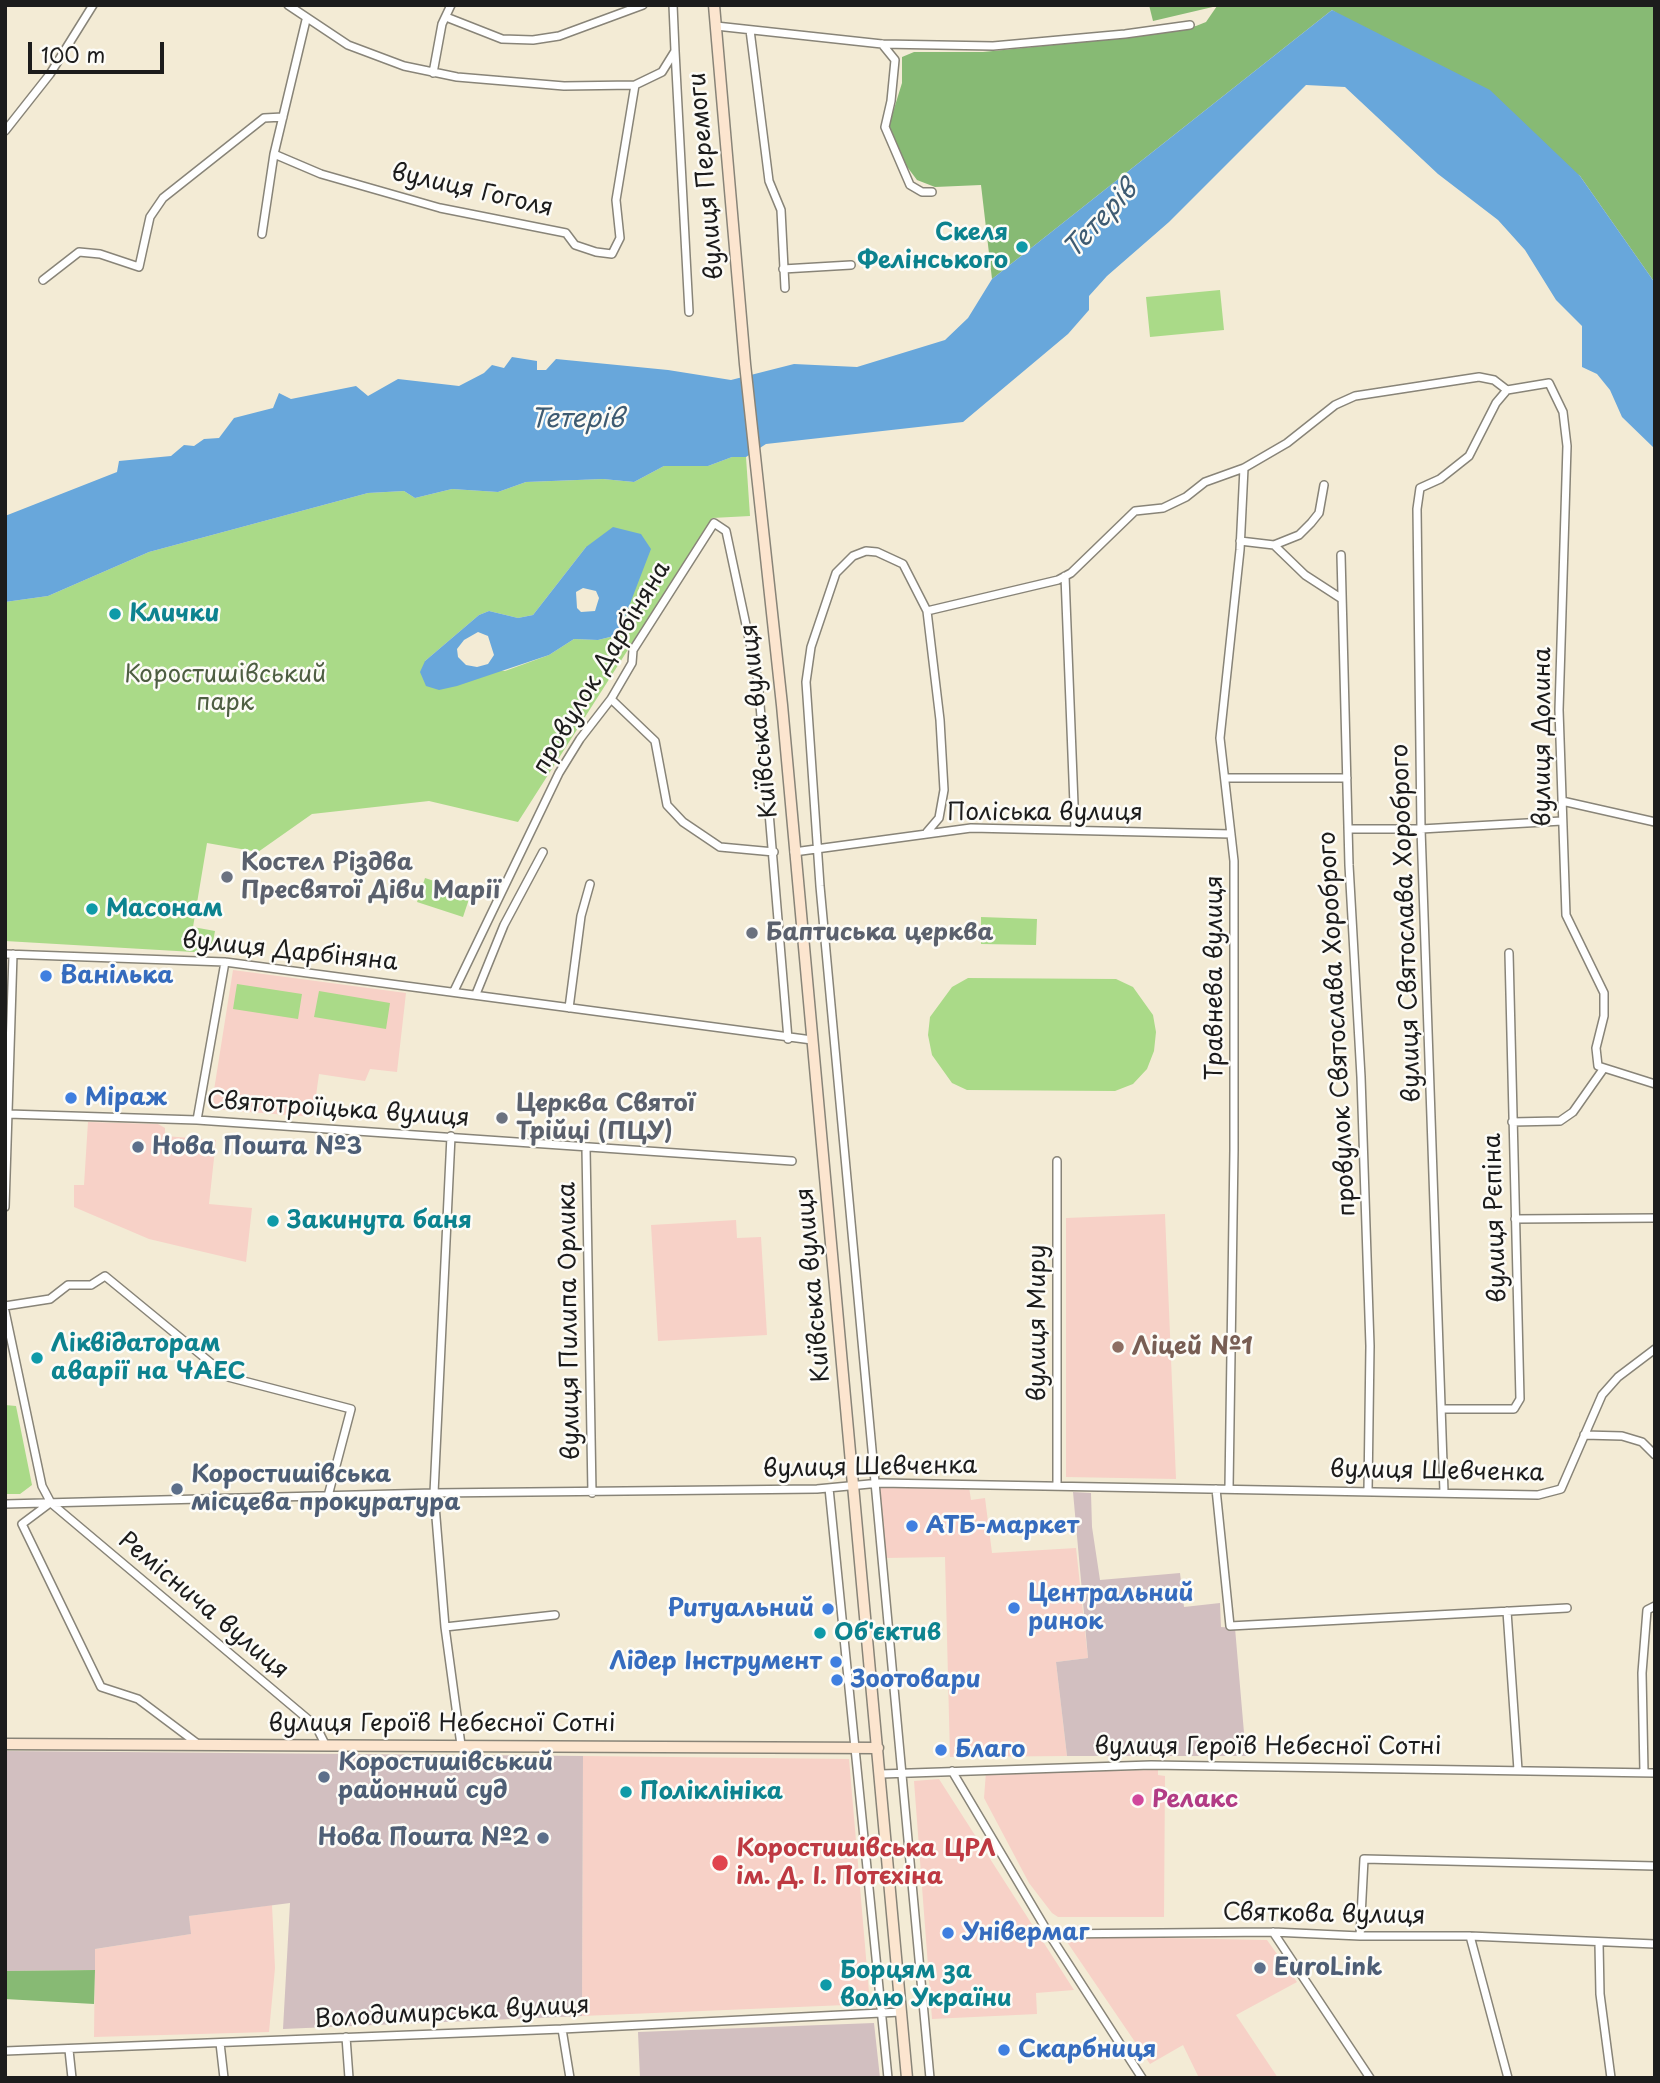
<!DOCTYPE html>
<meta charset="utf-8">
<style>
body{margin:0}
#map{position:relative;width:1660px;height:2083px;overflow:hidden;background:#f3ebd5;font-family:"Playpen Sans",sans-serif}
canvas{display:block}
.frame{position:absolute;inset:0;border:7px solid #1c1c1c;pointer-events:none}
.scale{position:absolute;left:28px;top:42px;width:136px;height:32px;box-sizing:border-box;border:4px solid #1c1c1c;border-top:0;padding-left:9px;font-size:21px;line-height:24px;white-space:nowrap;color:#1c1c1c;-webkit-text-stroke:5px #fdfcf7;paint-order:stroke}
</style>
<div id="map">
<canvas width="1660" height="2083"></canvas>
<div class="frame"></div>
<div class="scale">100 m</div>
</div>
<script>
const g = document.querySelector('canvas').getContext('2d');
g.lineJoin = 'round';
function paint(path, color) { g.fillStyle = color; g.fill(path, 'evenodd'); }
const poly = rows => new Path2D(rows.map(r => 'M' + r).join(''));
function strokePath(path, color, width, dash) { g.strokeStyle = color; g.lineWidth = width; g.lineCap = dash ? 'butt' : 'round'; g.setLineDash(dash || []); g.stroke(path); }
function drawText(font, color, halo, rows, align = 'center') {
  g.font = font + ' "Playpen Sans",sans-serif'; g.lineWidth = 5; g.setLineDash([]); g.textBaseline = 'middle'; g.strokeStyle = halo; g.fillStyle = color; for (const [text, x, y, turn = 0] of rows) {
    g.save(); g.translate(x, y); g.rotate((+turn || 0) * Math.PI / 180); g.textAlign = isNaN(turn) ? turn : align; if (halo) g.strokeText(text, 0, 0); g.fillText(text, 0, 0); g.restore();
  }
}
paint(poly([
 [233,970,406,993,397,1072,370,1069,365,1081,319,1074,313,1117,211,1109],
 [88,1122,158,1124,165,1128,165,1136,216,1140,209,1204,252,1208,246,1262,149,1239,74,1207,74,1185,84,1185],
 [1165,1214,1176,1479,1066,1477,1066,1218],
 [736,1220,737,1238,761,1237,767,1335,658,1341,651,1225],
 [884,1485,969,1487,971,1500,985,1498,992,1553,1076,1548,1088,1658,1056,1662,1067,1756,950,1757,945,1557,885,1558,879,1490],
 [583,1756,849,1759,870,2004,582,2016],
 [1158,1770,1158,1775,1165,1776,1164,1917,1058,1917,1052,1913,1029,1883,984,1798,986,1772],
 [939,1779,1074,1990,1036,1993,1037,2014,932,2019,914,1781],
 [272,1905,275,1968,269,2032,94,2037,95,1949,190,1934,189,1916],
 [1063,1936,1267,1940,1297,1982,1236,2015,1278,2078,1199,2078,1183,2045,1150,2064]
]), '#f7d1c7');
paint(poly([
 [1073,1492,1091,1493,1092,1527,1100,1580,1180,1573,1184,1607,1220,1603,1221,1627,1235,1628,1246,1756,1067,1756,1056,1662,1088,1658],
 [5,1751,583,1756,582,2016,283,2029,290,1903,189,1916,191,1934,95,1949,95,1970,5,1971],
 [874,2023,880,2078,640,2078,638,2032]
]), '#d2bfc0');
paint(poly([
 [1220,290,1224,330,1150,337,1146,297],
 [732,457,746,457,750,516,712,518,518,822,429,801,312,814,258,852,207,843,193,927,215,931,211,953,5,941,5,602,48,596,149,552,368,493,404,491,415,498,452,489,498,492,526,482,603,479,634,482,664,466,708,466],
 [586,547,631,599,618,635,598,640,574,639,549,655,505,671,425,661,479,615,489,611,518,618,533,615],
 [425,878,471,893,463,917,417,902],
 [981,917,1037,919,1036,945,981,944],
 [968,978,1116,979,1133,987,1153,1015,1156,1032,1154,1051,1147,1069,1133,1084,1115,1091,967,1090,952,1083,932,1055,928,1035,930,1017,952,987],
 [237,984,302,994,298,1019,233,1009],
 [319,991,390,1003,386,1029,314,1017],
 [5,1405,16,1406,32,1485,20,1494,5,1494]
]), '#aada88');
paint(poly([
 [1149,5,1655,5,1655,283,1580,176,1332,10,992,279,981,185,935,187,917,180,905,164,889,125,902,83,902,57,914,52,983,52,1123,38,1196,26,1206,22,1217,6,1153,21],
 [95,1970,94,2004,5,1999,5,1971]
]), '#87ba74');
paint(poly([
 [1332,10,1490,90,1580,176,1655,283,1655,449,1622,417,1610,390,1597,374,1582,367,1582,326,1556,300,1525,250,1498,220,1438,174,1345,87,1306,85,1169,222,1107,276,1089,296,1089,310,1068,334,963,422,766,444,746,457,732,457,708,466,664,466,634,482,603,479,526,482,498,492,452,489,415,498,404,491,368,493,149,552,48,596,5,602,5,516,117,472,119,461,171,456,184,445,194,446,204,439,219,438,234,418,273,408,279,393,291,399,356,386,368,396,398,379,459,386,484,373,492,365,504,368,512,357,537,361,537,370,546,370,556,359,668,370,731,380,794,364,857,367,945,340,968,318,992,279],
 [613,527,641,534,651,549,618,635,598,640,574,639,549,655,457,686,439,690,426,686,420,672,425,661,479,615,489,611,518,618,533,615,586,547],
 [583,588,596,591,599,598,595,611,581,612,577,608,576,592],
 [478,632,488,636,494,655,488,664,477,667,466,665,458,657,457,649,464,640]
]), '#68a7db');
const street = poly([
 [288,5,348,45,404,66,457,77,564,86,635,85,662,72,675,51,673,5],
 [446,17,502,39,533,40,559,36,643,5],
 [306,20,274,154,321,174,440,208,566,233,575,245,596,252,612,254,620,238,616,200,635,85],
 [716,26,882,44,993,46,1125,34,1190,25],
 [750,30,769,181,781,210,785,288],
 [882,44,895,60,891,101,885,127,910,185,922,192,932,192],
 [675,51,689,312],
 [433,73,442,24,451,5],
 [5,131,50,74,93,5],
 [262,234,274,154],
 [783,269,851,265],
 [43,280,79,252,100,254,139,267,150,217,163,198,264,118,283,117],
 [1507,390,1549,383,1563,412,1567,446,1559,710,1566,915,1604,993,1604,1016,1596,1048,1598,1066,1655,1084],
 [1324,485,1319,513,1311,523,1299,535,1274,545,1305,575,1342,599],
 [1240,541,1274,545],
 [1341,555,1349,865,1361,1077,1370,1346,1368,1491],
 [1065,576,1075,830],
 [927,611,1058,580,1071,573,1135,511,1163,508,1186,497,1205,482,1244,468,1287,443,1335,405,1355,396,1479,377,1494,380,1507,390],
 [611,699,655,741,667,805,683,822,720,847,774,852],
 [1225,778,1347,778],
 [1562,801,1655,822],
 [1348,829,1421,829,1562,821],
 [927,832,939,818,944,790,940,720,927,611,903,564,877,552,866,551,853,556,836,573,811,647,806,682,820,886,930,2078],
 [794,852,971,828,1231,834],
 [5,954,225,962,812,1040],
 [454,991,559,773,580,739,611,699,632,663,633,650,714,523,726,531,758,681,788,1039],
 [476,994,504,925,543,852],
 [569,1008,581,916,590,884],
 [8,1114,197,1120,792,1161],
 [197,1120,225,962],
 [1512,1122,1560,1121,1573,1112,1604,1068],
 [451,1136,434,1493,445,1627,461,1745],
 [586,1148,592,1493],
 [5,1207,13,954],
 [1515,1219,1655,1218],
 [5,1306,50,1299,68,1285,91,1285,105,1276,228,1377,351,1409,328,1496],
 [5,1311,42,1486,51,1503,316,1726,325,1744],
 [1443,1409,1514,1409,1520,1399,1509,953],
 [1584,1435,1622,1436,1642,1442,1655,1455],
 [1057,1485,1057,1161],
 [829,1488,888,2078],
 [1229,1488,1234,1150,1234,861,1220,738,1240,550,1244,468],
 [1216,1489,1230,1626,1567,1608],
 [1444,1492,1421,829,1417,509,1420,488,1440,479,1469,456,1496,403,1507,390],
 [50,1503,22,1524,101,1687,138,1699,198,1744],
 [5,1504,434,1493,817,1489,880,1483,1538,1495,1561,1489,1602,1395,1618,1377,1655,1349],
 [1507,1611,1518,1770],
 [445,1627,555,1615],
 [952,1771,1049,1934,1142,2078],
 [1644,1772,1642,1673,1647,1610,1655,1606],
 [881,1774,1151,1765,1655,1773],
 [1273,1932,1370,2078],
 [1049,1934,1273,1932,1360,1936,1470,1936,1655,1944],
 [1360,1936,1364,1859,1655,1866],
 [1470,1936,1508,2078],
 [1599,1943,1600,1994,1611,2078],
 [562,2029,570,2078],
 [346,2037,349,2078],
 [220,2043,224,2078],
 [69,2050,72,2078],
 [5,2051,562,2029,901,2012]
]);
const secondary = poly([
 [714,5,745,364,782,705,907,2078],
 [5,1744,878,1748]
]);
strokePath(street, '#888478', 10);
strokePath(secondary, '#888478', 13);
strokePath(street, '#fff', 7);
strokePath(secondary, '#fce5cf', 10);
for (const [x, y, r, color] of [
 [1022,247,7,"#0f9aa8"],
 [115,614,7,"#0f9aa8"],
 [227,877,7,"#6b7280"],
 [92,909,7,"#0f9aa8"],
 [752,933,7,"#6b7280"],
 [46,976,7,"#3f7fe0"],
 [71,1098,7,"#3f7fe0"],
 [502,1118,7,"#6b7280"],
 [138,1147,7,"#5c6f8a"],
 [273,1221,7,"#0f9aa8"],
 [1118,1347,7,"#8d6e63"],
 [37,1358,7,"#0f9aa8"],
 [177,1489,7,"#5c6f8a"],
 [912,1526,7,"#3f7fe0"],
 [1014,1608,7,"#3f7fe0"],
 [828,1609,7,"#3f7fe0"],
 [820,1633,7,"#0f9aa8"],
 [836,1662,7,"#3f7fe0"],
 [837,1680,7,"#3f7fe0"],
 [941,1750,7,"#3f7fe0"],
 [324,1777,7,"#5c6f8a"],
 [626,1792,7,"#0f9aa8"],
 [1138,1800,7,"#d1479c"],
 [543,1838,7,"#5c6f8a"],
 [720,1863,9,"#e0444e"],
 [948,1933,7,"#3f7fe0"],
 [1260,1968,7,"#5c6f8a"],
 [826,1985,7,"#0f9aa8"],
 [1004,2050,7,"#3f7fe0"]
]) { const dot = new Path2D(); dot.arc(x, y, r, 0, 2 * Math.PI); g.fillStyle = color; g.fill(dot); strokePath(dot, '#fdfcf7', 2.5); }
drawText('24px', '#1c1c1c', '#fdfcf7', [
 ["вулиця Перемоги",707,176,-95],
 ["вулиця Гоголя",472,191,13],
 ["провулок Дарбіняна",602,668,-59],
 ["Київська вулиця",760,721,-96],
 ["вулиця Долина",1543,737,-90],
 ["Поліська вулиця",1045,813],
 ["вулиця Святослава Хороброго",1407,923,-92],
 ["вулиця Дарбіняна",290,952,6],
 ["Травнева вулиця",1215,978,-90],
 ["провулок Святослава Хороброго",1338,1024,-93],
 ["Святотроїцька вулиця",338,1110,4],
 ["вулиця Рєпіна",1496,1218,-92],
 ["Київська вулиця",814,1285,-95],
 ["вулиця Пилипа Орлика",570,1321,-91],
 ["вулиця Миру",1038,1323,-90],
 ["вулиця Шевченка",870,1468,-1],
 ["вулиця Шевченка",1437,1472,1],
 ["Реміснича вулиця",203,1606,40],
 ["вулиця Героїв Небесної Сотні",442,1724],
 ["вулиця Героїв Небесної Сотні",1268,1747],
 ["Святкова вулиця",1324,1915,1],
 ["Володимирська вулиця",452,2013,-3]
]);
drawText('bold 24px', '#0d838f', '#fdfcf7', [
 ["Скеля",1008,233,"right"],
 ["Фелінського",1008,261,"right"],
 ["Клички",129,614],
 ["Масонам",106,909],
 ["Закинута баня",287,1221],
 ["Ліквідаторам",51,1344],
 ["аварії на ЧАЕС",51,1372],
 ["Об'єктив",834,1633],
 ["Поліклініка",640,1792],
 ["Борцям за",840,1971],
 ["волю України",840,1999]
], 'left');
drawText('24px', '#4e5e42', '#fdfcf7', [
 ["Коростишівський",225,675],
 ["парк",225,703]
]);
drawText('bold 24px', '#5b616d', '#fdfcf7', [
 ["Костел Різдва",241,863],
 ["Пресвятої Діви Марії",241,891],
 ["Баптиська церква",766,933],
 ["Церква Святої",516,1104],
 ["Трійці (ПЦУ)",516,1132]
], 'left');
drawText('bold 24px', '#366cbe', '#fdfcf7', [
 ["Ванілька",60,976],
 ["Міраж",85,1098],
 ["АТБ-маркет",926,1526],
 ["Центральний",1028,1594],
 ["ринок",1028,1622],
 ["Ритуальний",814,1609,"right"],
 ["Лідер Інструмент",822,1662,"right"],
 ["Зоотовари",851,1680],
 ["Благо",955,1750],
 ["Універмаг",962,1933],
 ["Скарбниця",1018,2050]
], 'left');
drawText('bold 24px', '#4e5e75', '#fdfcf7', [
 ["Нова Пошта №3",152,1147],
 ["Коростишівська",191,1475],
 ["місцева прокуратура",191,1503],
 ["Коростишівський",338,1763],
 ["районний суд",338,1791],
 ["Нова Пошта №2",529,1838,"right"],
 ["EuroLink",1274,1968]
], 'left');
drawText('bold 24px', '#785e54', '#fdfcf7', [
 ["Ліцей №1",1132,1347]
], 'left');
drawText('bold 24px', '#b23c85', '#fdfcf7', [
 ["Релакс",1152,1800]
], 'left');
drawText('bold 24px', '#be3a42', '#fdfcf7', [
 ["Коростишівська ЦРЛ",736,1849],
 ["ім. Д. І. Потєхіна",736,1877]
], 'left');
drawText('italic 26px', '#3e5b72', '#fdfcf7', [
 ["Тетерів",1101,220,-47],
 ["Тетерів",577,420]
]);
</script>
